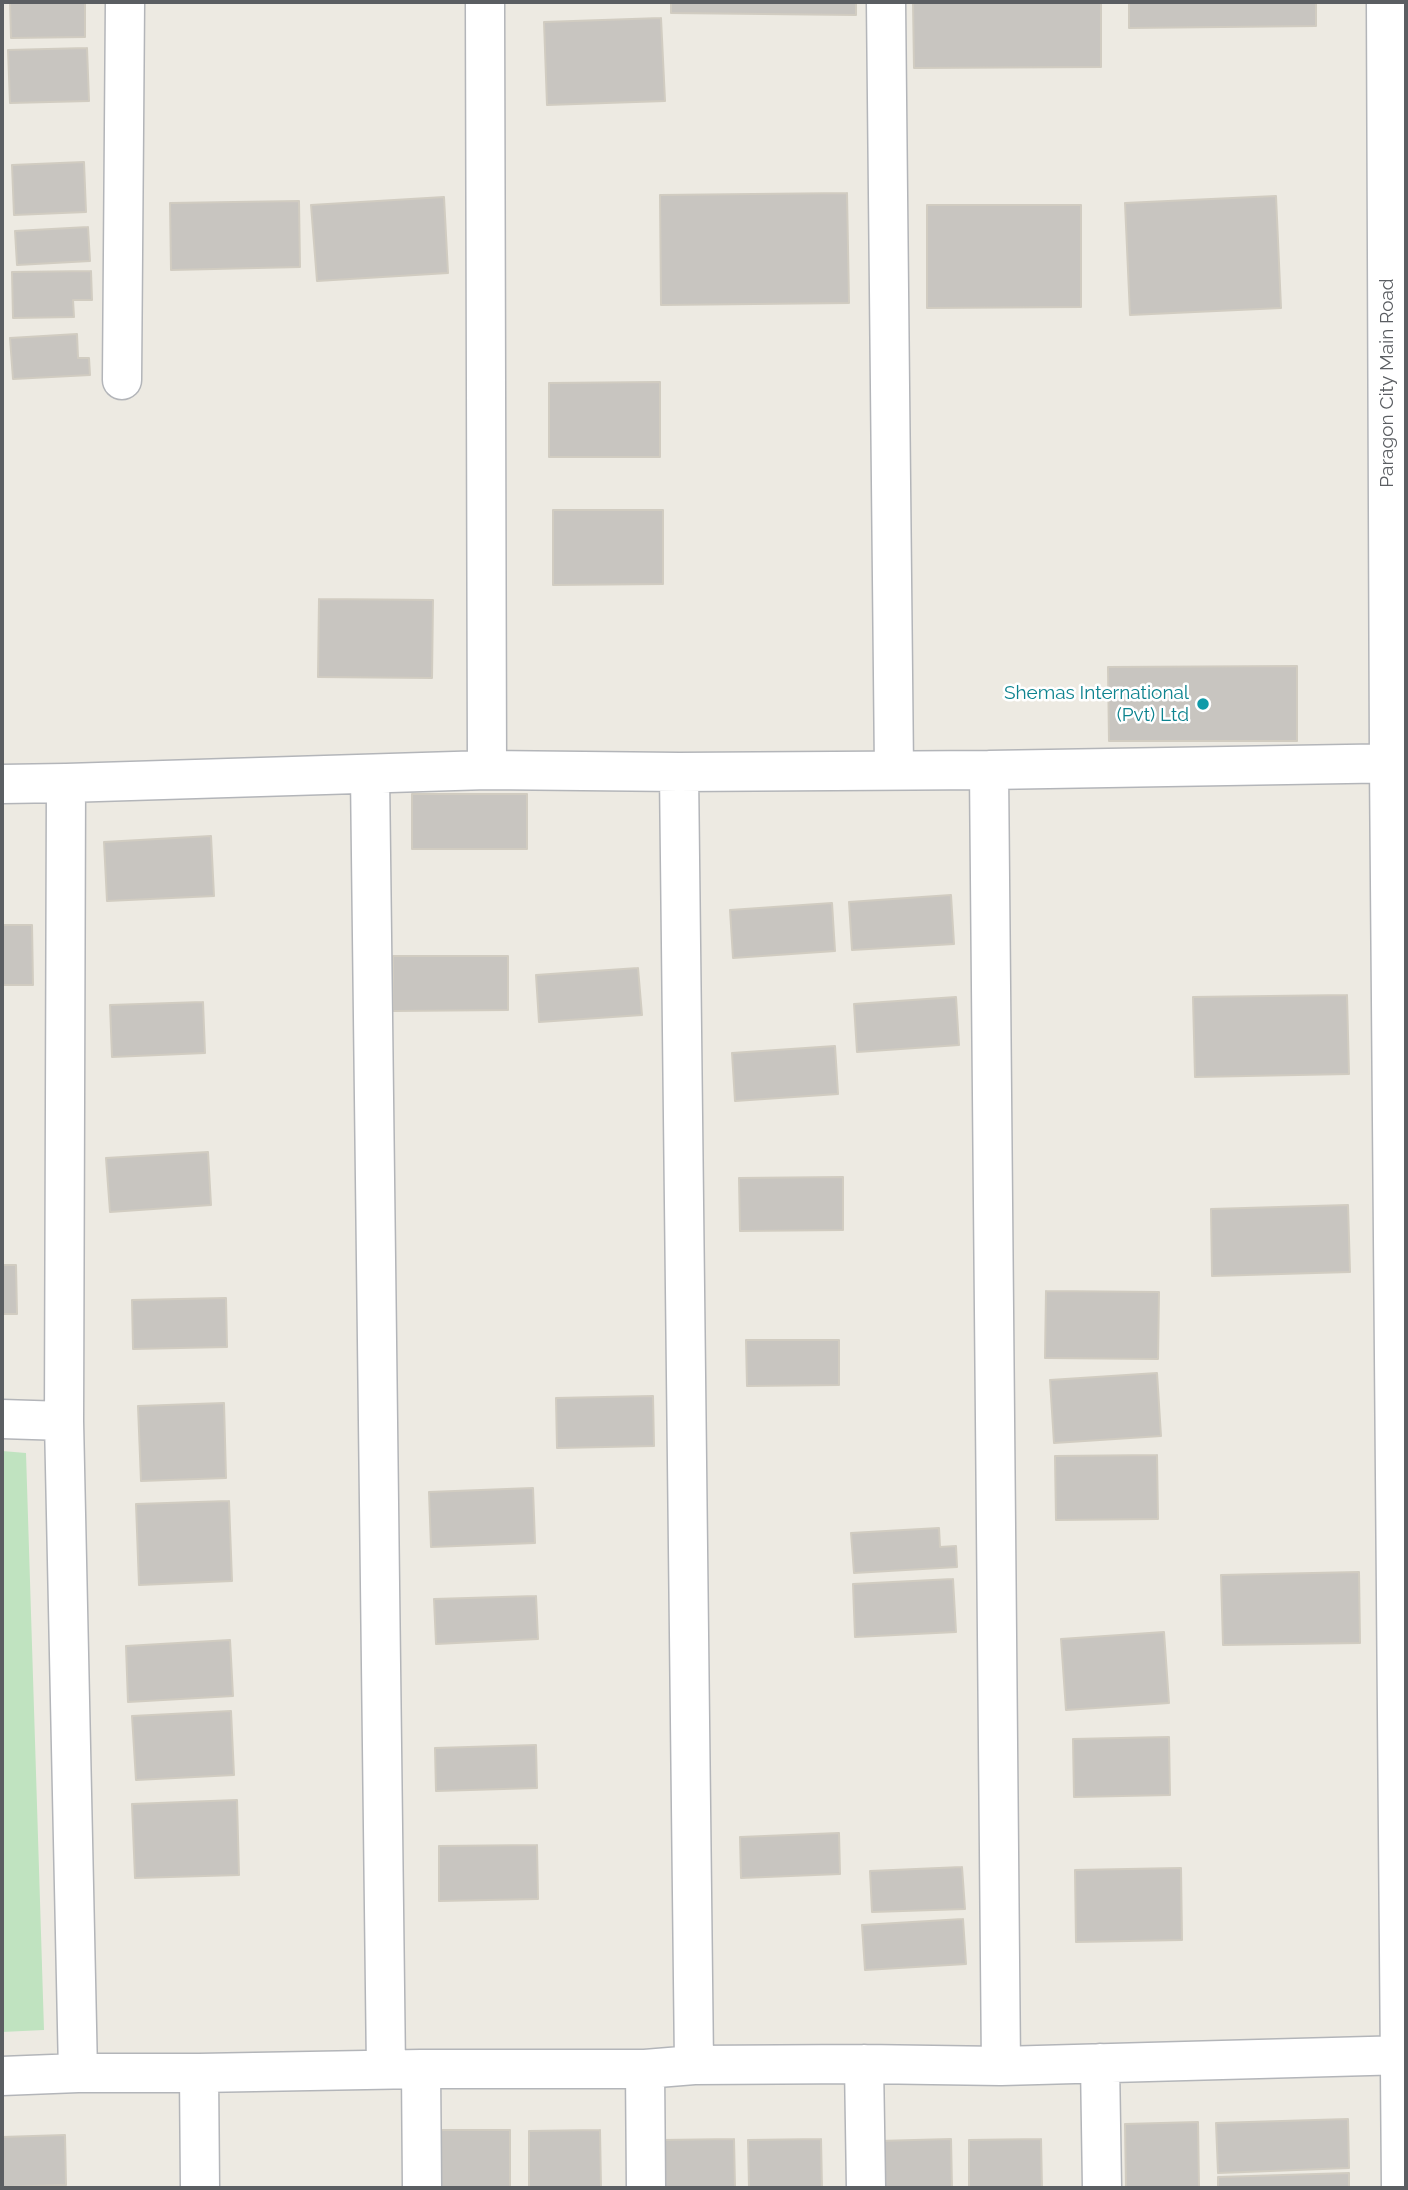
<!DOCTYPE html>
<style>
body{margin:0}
#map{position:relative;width:1408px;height:2190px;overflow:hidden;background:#edeae2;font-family:Raleway,sans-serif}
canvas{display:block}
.frame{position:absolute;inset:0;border:4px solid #5b5e62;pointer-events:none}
</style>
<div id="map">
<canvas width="1408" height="2190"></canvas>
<div class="frame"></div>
</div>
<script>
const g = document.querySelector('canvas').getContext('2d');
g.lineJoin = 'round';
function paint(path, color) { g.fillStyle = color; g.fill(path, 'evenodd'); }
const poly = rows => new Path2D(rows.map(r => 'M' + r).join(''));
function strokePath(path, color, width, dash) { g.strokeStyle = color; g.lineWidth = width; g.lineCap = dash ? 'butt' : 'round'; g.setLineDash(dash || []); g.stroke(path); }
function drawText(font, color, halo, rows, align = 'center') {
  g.font = font + ' Raleway,sans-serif'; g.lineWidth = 5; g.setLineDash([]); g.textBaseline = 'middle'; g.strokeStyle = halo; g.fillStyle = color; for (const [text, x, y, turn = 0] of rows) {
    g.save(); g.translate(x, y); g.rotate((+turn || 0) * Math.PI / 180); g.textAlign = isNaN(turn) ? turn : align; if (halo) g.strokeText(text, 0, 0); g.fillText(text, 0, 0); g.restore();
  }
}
paint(poly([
 [2,1451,26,1453,44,2030,2,2032]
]), '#c0e3c0');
const building = poly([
 [10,2,85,2,85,37,11,38,10,2],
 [671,2,856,2,856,15,671,13,671,2],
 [913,2,1101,2,1101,67,914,68,913,2],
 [1129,2,1316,2,1316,26,1129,28,1129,2],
 [661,18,665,101,547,105,544,22,661,18],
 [87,48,89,101,10,103,8,50,87,48],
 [84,162,86,212,14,215,12,165,84,162],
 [847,193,849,303,661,305,660,195,847,193],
 [1276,196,1281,308,1130,315,1125,203,1276,196],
 [444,197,448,273,317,281,311,205,444,197],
 [299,201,300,267,171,270,170,203,299,201],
 [927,205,1081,205,1081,307,927,308,927,205],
 [88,227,90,261,17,265,15,231,88,227],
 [91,271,92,300,73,300,74,317,13,318,12,272,91,271],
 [77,334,78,358,89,358,90,375,13,379,10,338,77,334],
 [660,382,660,457,549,457,549,383,660,382],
 [553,510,663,510,663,584,553,585,553,510],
 [319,599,433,600,432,678,318,677,319,599],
 [1297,666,1297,741,1109,741,1108,667,1297,666],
 [412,794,527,794,527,849,412,849,412,794],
 [211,836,214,896,107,901,104,842,211,836],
 [951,895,954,944,852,950,849,902,951,895],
 [832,903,835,951,733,958,730,910,832,903],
 [2,925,32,925,33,985,2,985,2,925],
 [393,956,508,956,508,1010,393,1011,393,956],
 [638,968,642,1015,539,1022,536,975,638,968],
 [1347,995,1349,1074,1195,1077,1193,997,1347,995],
 [956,997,959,1045,857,1052,854,1004,956,997],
 [203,1002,205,1053,112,1057,110,1005,203,1002],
 [835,1046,838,1094,735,1101,732,1053,835,1046],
 [208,1152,211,1205,110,1212,106,1158,208,1152],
 [843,1177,843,1230,740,1231,739,1178,843,1177],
 [1348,1205,1350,1272,1212,1276,1211,1209,1348,1205],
 [2,1265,16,1265,17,1314,2,1314,2,1265],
 [1046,1291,1159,1292,1158,1359,1045,1358,1046,1291],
 [226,1298,227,1347,133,1349,132,1300,226,1298],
 [746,1340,839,1340,839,1385,747,1386,746,1340],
 [1157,1373,1161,1436,1054,1443,1050,1380,1157,1373],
 [653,1396,654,1446,557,1448,556,1398,653,1396],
 [224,1403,226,1478,141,1481,138,1406,224,1403],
 [1157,1455,1158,1519,1056,1520,1055,1456,1157,1455],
 [533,1488,535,1543,431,1547,429,1492,533,1488],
 [229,1501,232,1581,139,1585,136,1504,229,1501],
 [939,1528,940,1547,956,1546,957,1567,854,1573,851,1533,939,1528],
 [1359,1572,1360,1643,1223,1645,1221,1575,1359,1572],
 [953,1579,956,1632,855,1637,853,1584,953,1579],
 [536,1596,538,1639,436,1644,434,1599,536,1596],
 [1164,1632,1169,1703,1066,1710,1061,1639,1164,1632],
 [230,1640,233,1696,128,1702,126,1646,230,1640],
 [231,1711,234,1775,136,1780,132,1716,231,1711],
 [1169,1737,1170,1795,1074,1797,1073,1739,1169,1737],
 [536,1745,537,1788,436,1791,435,1748,536,1745],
 [237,1800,239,1875,135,1878,132,1804,237,1800],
 [839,1833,840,1874,741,1878,740,1837,839,1833],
 [537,1845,538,1899,439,1901,439,1846,537,1845],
 [962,1867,965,1909,872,1912,870,1871,962,1867],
 [1181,1868,1182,1940,1076,1942,1075,1870,1181,1868],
 [963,1919,966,1964,865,1970,862,1925,963,1919],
 [1348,2119,1349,2168,1218,2173,1216,2123,1348,2119],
 [1198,2122,1199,2188,1126,2188,1125,2124,1198,2122],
 [438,2130,510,2130,510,2188,438,2188,438,2130],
 [600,2130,601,2188,529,2188,529,2131,600,2130],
 [65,2135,66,2185,2,2187,2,2137,65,2135],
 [734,2139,735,2188,663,2188,662,2140,734,2139],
 [821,2139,822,2188,749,2188,748,2140,821,2139],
 [951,2139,952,2188,880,2188,878,2141,951,2139],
 [1041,2139,1042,2188,969,2188,969,2140,1041,2139],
 [1349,2173,1349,2188,1218,2188,1218,2177,1349,2173]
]);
paint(building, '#c8c5c0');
strokePath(building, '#d1ccc1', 2);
const minor = poly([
 [485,2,487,770],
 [886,2,894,770],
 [1386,2,1389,764,1401,2188],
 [122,380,125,2],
 [989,770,1001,2066],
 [679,772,694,2065],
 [370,774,386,2069],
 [66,783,64,1421,78,2073],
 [2,784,66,783,487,770,679,772,989,770,1406,763],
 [2,1419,64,1421],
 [1100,2063,1102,2188],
 [864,2064,866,2188],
 [421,2069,422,2188],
 [645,2069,646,2188],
 [199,2073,200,2188],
 [2,2076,78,2073,199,2073,421,2069,645,2069,694,2065,864,2064,1001,2066,1406,2055]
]);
strokePath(minor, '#b3b5b9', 41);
strokePath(minor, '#fff', 38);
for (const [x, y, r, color] of [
 [1203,704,7,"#0f9aa8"]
]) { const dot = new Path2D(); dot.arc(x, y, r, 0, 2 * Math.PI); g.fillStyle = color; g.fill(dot); strokePath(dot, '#fff', 2.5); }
drawText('19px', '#5b5e62', '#fff', [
 ["Paragon City Main Road",1387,383,-90]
]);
drawText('19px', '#0d838f', '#fff', [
 ["Shemas International",1189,693],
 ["(Pvt) Ltd",1189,715]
], 'right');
</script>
